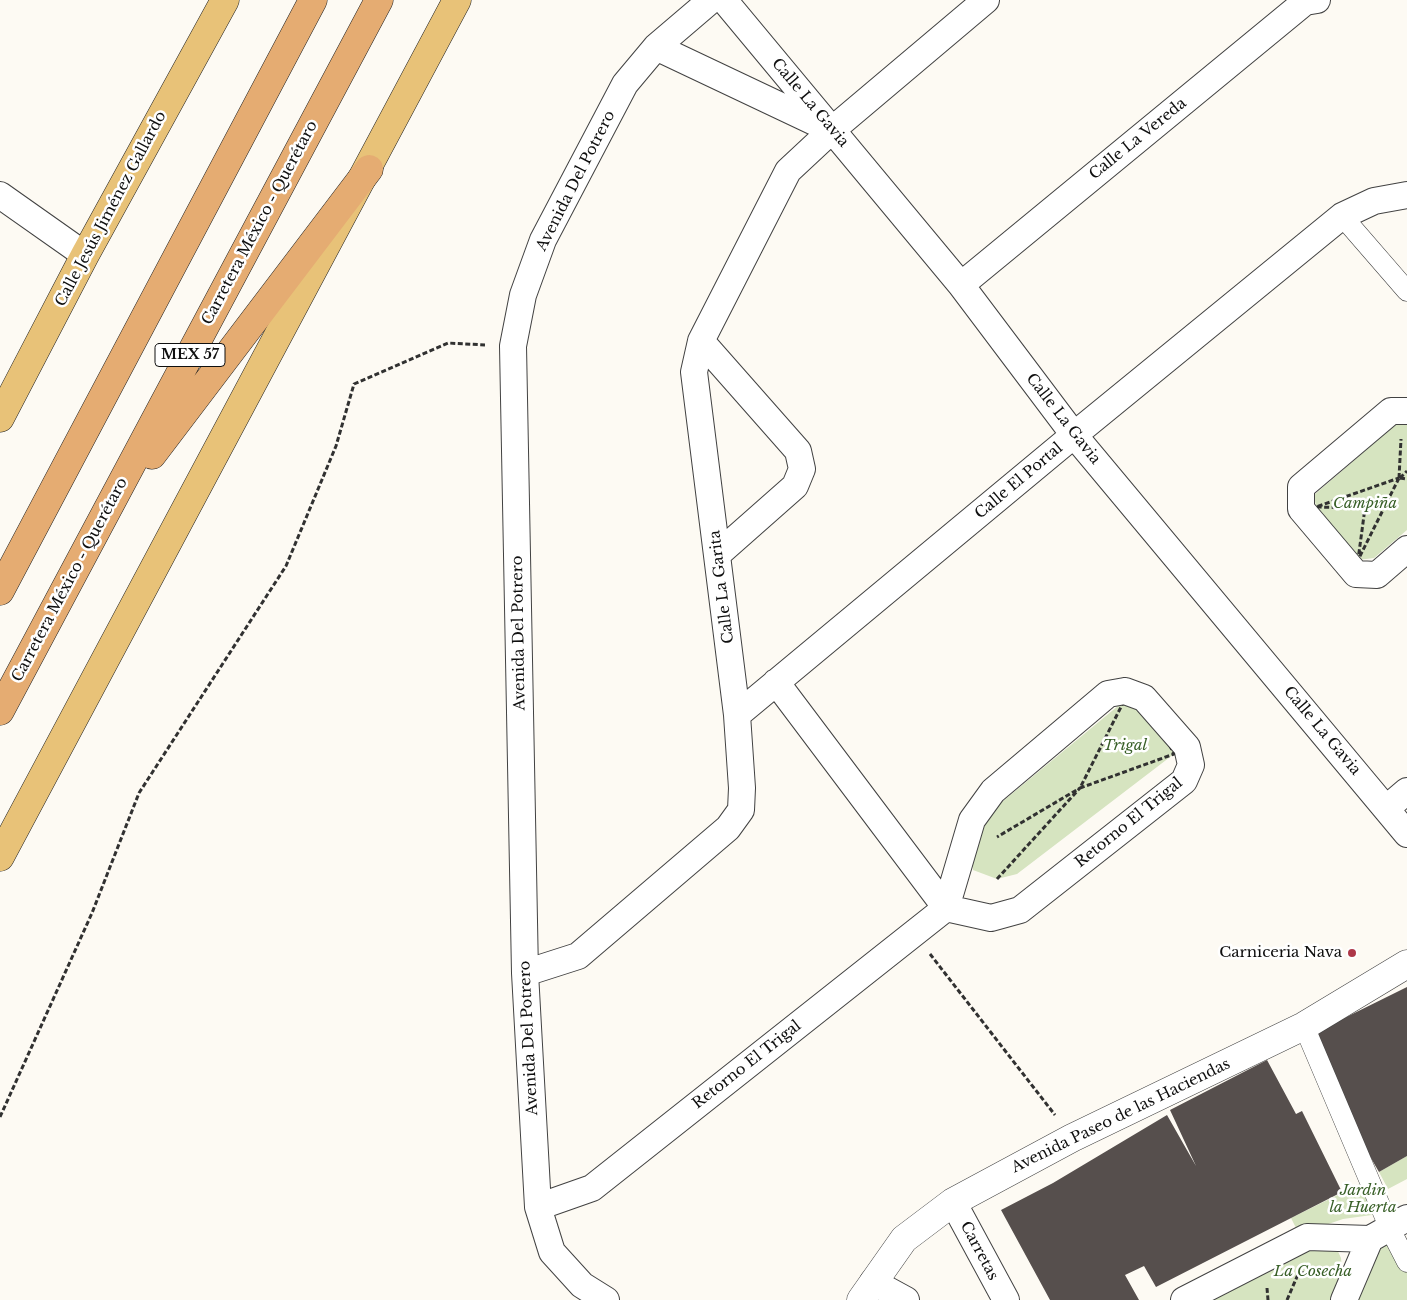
<!DOCTYPE html>
<meta charset="utf-8">
<style>
body{margin:0}
canvas{display:block;background:#fdfaf3}
</style>
<canvas width="1407" height="1300"></canvas>
<script>
const g = document.querySelector('canvas').getContext('2d');
g.lineJoin = 'round';
function paint(path, color) { g.fillStyle = color; g.fill(path, 'evenodd'); }
const poly = rows => new Path2D(rows.map(r => 'M' + r).join(''));
function strokePath(path, color, width, dash) { g.strokeStyle = color; g.lineWidth = width; g.lineCap = dash ? 'butt' : 'round'; g.setLineDash(dash || []); g.stroke(path); }
function drawText(font, color, halo, rows, align = 'center') {
  g.font = font + ' "Libre Baskerville",serif'; g.lineWidth = 5; g.setLineDash([]); g.textBaseline = 'middle'; g.strokeStyle = halo; g.fillStyle = color; for (const [text, x, y, turn = 0] of rows) {
    g.save(); g.translate(x, y); g.rotate((+turn || 0) * Math.PI / 180); g.textAlign = isNaN(turn) ? turn : align; if (halo) g.strokeText(text, 0, 0); g.fillText(text, 0, 0); g.restore();
  }
}
paint(poly([
 [1402,419,1407,419,1407,530,1374,558,1358,560,1316,507,1314,495],
 [1124,701,1155,715,1173,739,1174,754,1017,874,997,879,973,870,971,852,991,811],
 [1407,1156,1407,1179,1388,1189,1379,1172],
 [1370,1179,1379,1214,1343,1219,1299,1234,1291,1218],
 [1391,1236,1407,1268,1407,1300,1355,1300,1377,1254],
 [1305,1246,1336,1247,1341,1258,1342,1269,1335,1300,1194,1300]
]), '#d6e4c0');
paint(poly([
 [1407,987,1407,1156,1379,1172,1339,1103,1306,1037],
 [1267,1060,1296,1114,1302,1111,1342,1192,1156,1287,1144,1266,1125,1275,1139,1300,1050,1300,1001,1210,1053,1183,1167,1115,1196,1166,1170,1110]
]), '#564f4d');
const pedestrian = poly([
 [1342,216,1407,291],
 [1304,1026,1390,1229,1407,1262]
]);
const minor = poly([
 [724,0,961,285,1074,435,1407,834],
 [656,47,825,127],
 [0,195,85,255],
 [961,285,1305,2,1317,0],
 [701,341,798,451,802,469,795,486,718,554],
 [1407,411,1391,411,1301,487,1301,509,1356,574,1377,575,1407,549],
 [1125,691,1144,698,1187,747,1191,765,1184,781,1020,910,991,918,946,908,972,820,993,791,1108,694,1125,691],
 [737,715,1074,435,1342,216,1374,201,1407,195],
 [1387,808,1407,791],
 [525,973,578,956,728,828,741,810,742,788,737,715,694,372,701,341,788,171,832,130,986,0],
 [953,1202,1006,1300],
 [538,1207,592,1188,946,908,776,682],
 [873,1282,906,1300],
 [606,1300,582,1285,552,1252,538,1207,525,973,513,346,523,295,543,240,625,84,656,47,711,0],
 [1184,1300,1307,1237,1370,1239,1407,1218],
 [1344,1300,1370,1239]
]);
const tertiary = poly([
 [861,1300,904,1239,953,1202,1072,1138,1304,1026,1407,964]
]);
const primary = poly([
 [0,418,85,255,225,0],
 [0,857,457,0]
]);
const trunk = poly([
 [152,455,369,169],
 [0,591,313,0],
 [0,711,379,0]
]);
strokePath(pedestrian, '#424242', 21);
strokePath(minor, '#424242', 28);
strokePath(tertiary, '#424242', 29);
strokePath(primary, '#202020', 29);
strokePath(trunk, '#202020', 29);
strokePath(poly([
 [1399,478,1358,560,1365,508,1316,507,1399,478],
 [1399,478,1401,439],
 [1400,478,1407,471],
 [1400,478,1407,479],
 [1124,701,1155,715,1174,754,1080,788,1124,701],
 [997,879,1080,788,997,837],
 [930,954,1055,1115],
 [0,1117,92,913,139,793,286,566,336,446,354,384,448,343,485,345],
 [1267,1288,1268,1300],
 [1287,1300,1299,1272,1325,1276]
]), '#313131', 3, [5, 2.5]);
strokePath(pedestrian, '#fff', 20);
strokePath(minor, '#fff', 26);
strokePath(tertiary, '#fff', 28);
strokePath(primary, '#e8c278', 28);
strokePath(trunk, '#e5ac72', 28);
for (const [x, y, r, color] of [
 [1352,953,5,"#ae3849"]
]) { const dot = new Path2D(); dot.arc(x, y, r, 0, 2 * Math.PI); g.fillStyle = color; g.fill(dot); strokePath(dot, '#fff', 2); }
for (const [x, y, w] of [
 [190,355,70]
]) { const box = new Path2D(); box.roundRect(x - w / 2, y - 11.5, w, 23, 4); g.fillStyle = '#fff'; g.fill(box); strokePath(box, '#0f0f0f', 1); }
drawText('bold 14px', '#0f0f0f', null, [
 ["MEX 57",190,355]
]);
drawText('15px', '#0f0f0f', '#fff', [
 ["Calle La Gavia",810,103,50],
 ["Calle La Vereda",1138,139,-39],
 ["Avenida Del Potrero",576,181,-63],
 ["Calle Jesús Jiménez Gallardo",111,209,-62],
 ["Carretera México - Querétaro",260,223,-62],
 ["Calle La Gavia",1063,419,52],
 ["Calle El Portal",1019,481,-40],
 ["Carretera México - Querétaro",70,580,-62],
 ["Calle La Garita",722,587,-97],
 ["Avenida Del Potrero",519,633,-91],
 ["Calle La Gavia",1322,731,50],
 ["Retorno El Trigal",1129,823,-39],
 ["Avenida Del Potrero",529,1038,-93],
 ["Retorno El Trigal",747,1065,-38],
 ["Avenida Paseo de las Haciendas",1121,1116,-26],
 ["Carretas",979,1251,62]
]);
drawText('italic 15px', '#385f27', '#fff', [
 ["Campiña",1365,504],
 ["Trigal",1125,746],
 ["Jardin",1363,1191],
 ["la Huerta",1363,1208],
 ["La Cosecha",1313,1272]
]);
drawText('15px', '#0f0f0f', '#fff', [
 ["Carniceria Nava",1342,953]
], 'right');
</script>
